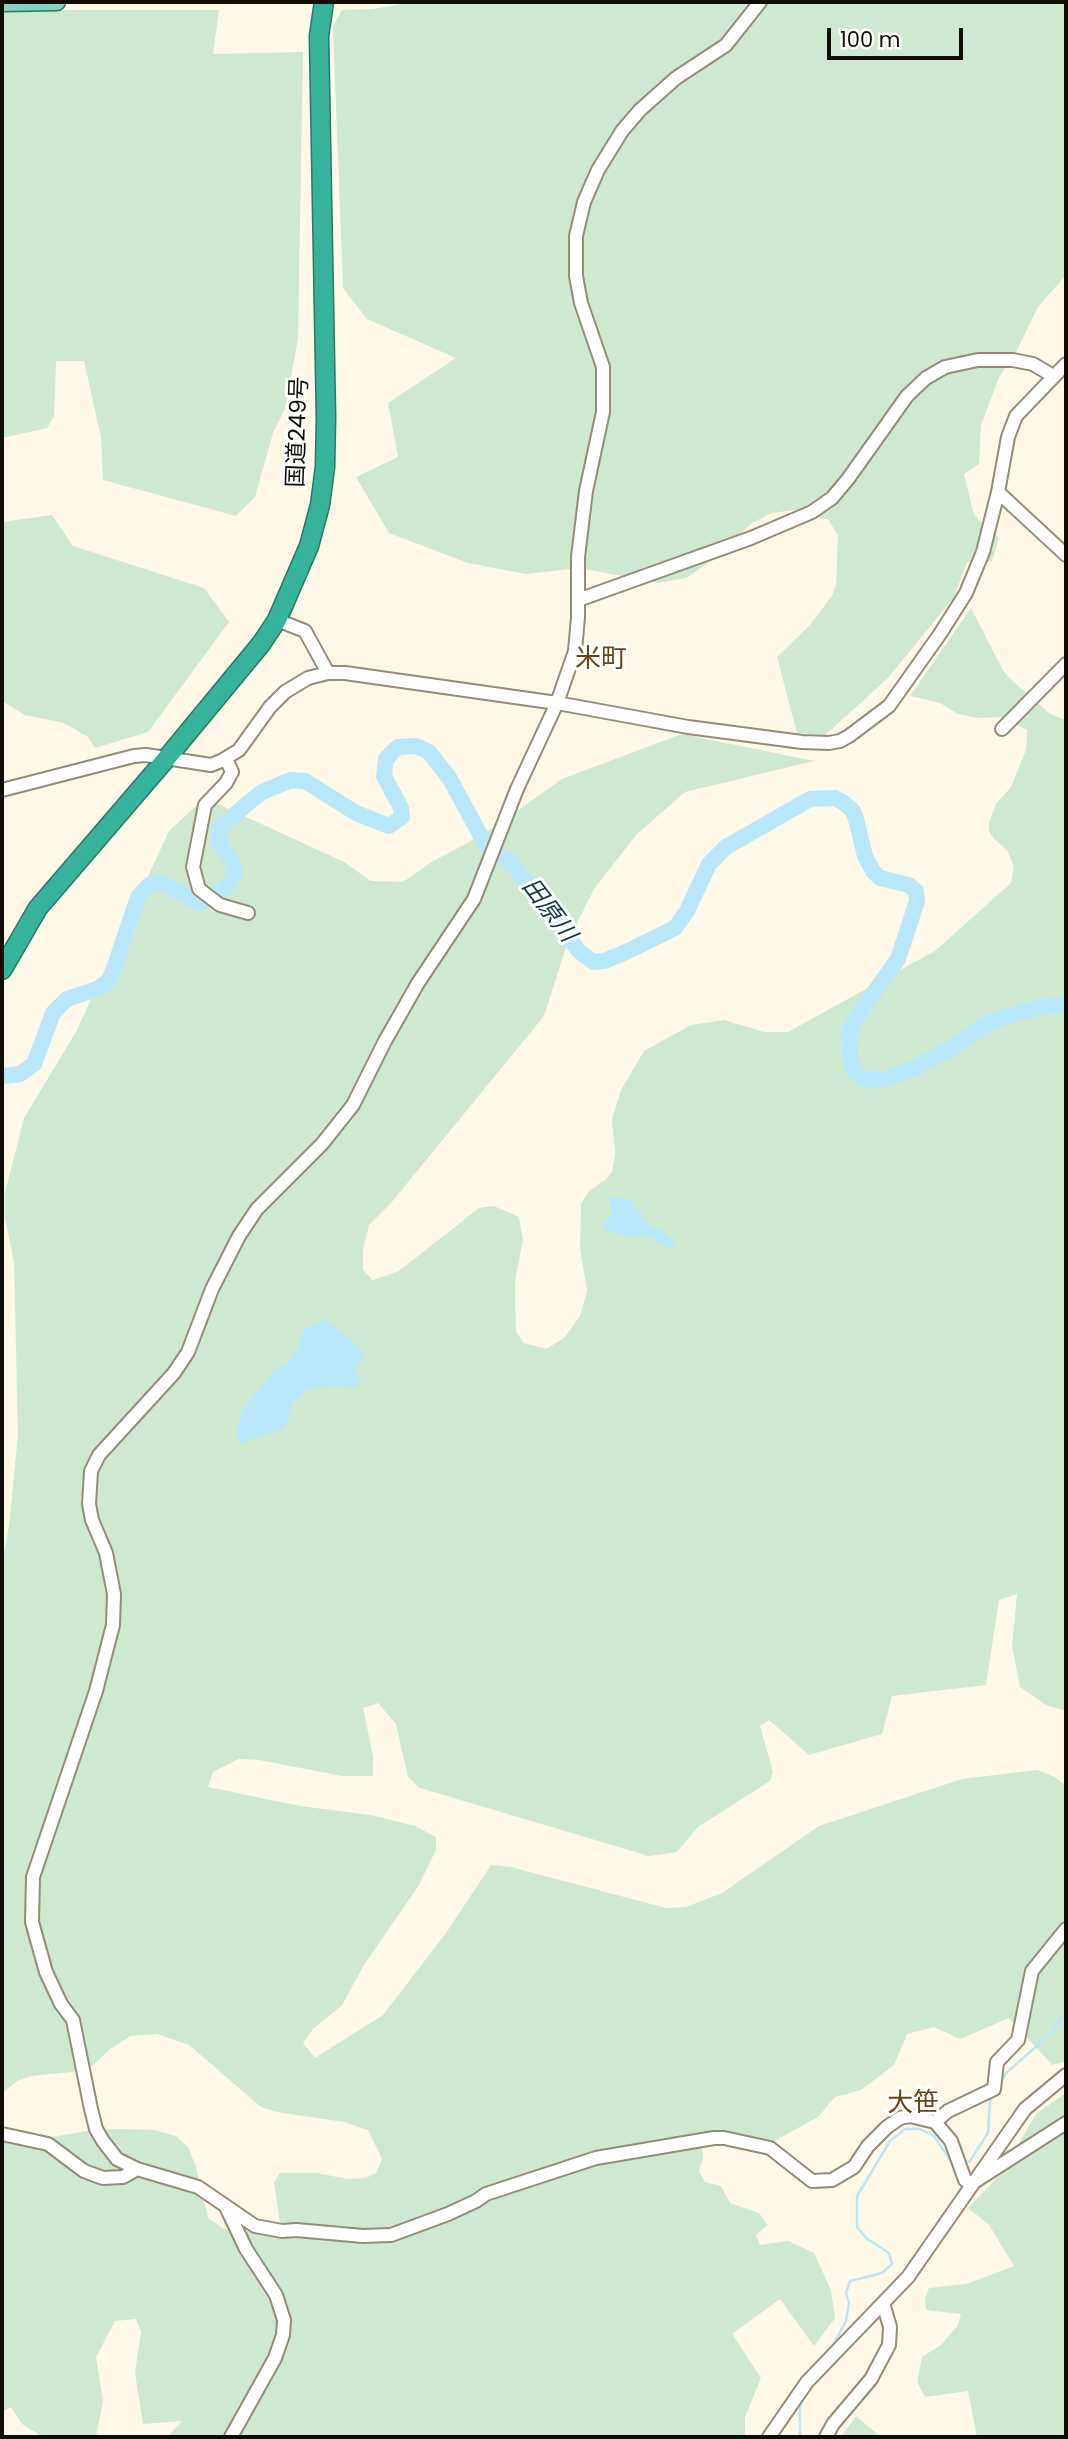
<!DOCTYPE html>
<meta charset="utf-8">
<style>
body{margin:0}
#map{position:relative;width:1068px;height:2439px;overflow:hidden;background:#fff8e6;font-family:Poppins,sans-serif}
canvas{display:block}
.frame{position:absolute;inset:0;border:4px solid #100d06;pointer-events:none}
.scale{position:absolute;left:827px;top:28px;width:136px;height:32px;box-sizing:border-box;border:4px solid #100d06;border-top:0;padding-left:9px;font-size:21px;line-height:24px;white-space:nowrap;color:#100d06;-webkit-text-stroke:5px #fff;paint-order:stroke}
</style>
<div id="map">
<canvas width="1068" height="2439"></canvas>
<div class="frame"></div>
<div class="scale">100 m</div>
</div>
<script>
const g = document.querySelector('canvas').getContext('2d');
g.lineJoin = 'round';
function paint(path, color) { g.fillStyle = color; g.fill(path, 'evenodd'); }
const poly = rows => new Path2D(rows.map(r => 'M' + r).join(''));
function strokePath(path, color, width, dash) { g.strokeStyle = color; g.lineWidth = width; g.lineCap = dash ? 'butt' : 'round'; g.setLineDash(dash || []); g.stroke(path); }
function drawText(font, color, halo, rows, align = 'center') {
  g.font = font + ' Poppins,"Noto Sans JP",sans-serif'; g.lineWidth = 6; g.setLineDash([]); g.textBaseline = 'middle'; g.strokeStyle = halo; g.fillStyle = color; for (const [text, x, y, turn = 0] of rows) {
    g.save(); g.translate(x, y); g.rotate((+turn || 0) * Math.PI / 180); g.textAlign = isNaN(turn) ? turn : align; if (halo) g.strokeText(text, 0, 0); g.fillText(text, 0, 0); g.restore();
  }
}
paint(poly([
 [413,2,1066,2,1066,275,1038,307,1015,354,999,377,981,425,979,464,964,474,974,515,999,538,992,561,967,562,954,597,888,678,825,735,797,733,777,657,809,626,832,596,836,584,838,536,829,520,795,510,772,513,752,523,708,563,686,578,658,583,580,568,526,574,468,563,389,533,356,477,398,457,388,403,456,358,367,319,343,288,333,26,342,10,373,9],
 [2,10,219,10,213,54,303,52,298,339,285,409,273,433,255,497,236,516,103,480,101,438,84,361,56,361,54,416,47,428,2,438],
 [52,515,73,546,204,588,229,622,148,732,95,748,88,737,64,723,25,715,2,701,2,522],
 [971,608,1005,674,1050,714,1066,720,1066,1711,1046,1705,1020,1687,1012,1646,1017,1594,999,1600,986,1685,892,1696,882,1734,809,1755,769,1720,760,1726,773,1772,770,1781,698,1827,677,1852,649,1856,420,1788,408,1777,396,1724,378,1703,363,1708,373,1756,373,1776,342,1776,259,1760,239,1759,213,1772,208,1787,300,1806,370,1815,415,1826,436,1837,436,1850,419,1885,364,1965,342,2005,313,2029,303,2043,315,2058,383,2015,446,1933,491,1865,511,1867,666,1908,686,1907,722,1893,819,1826,962,1779,1037,1770,1055,1777,1066,1786,1066,2061,1052,2065,1009,2018,960,2039,934,2027,907,2034,894,2065,861,2090,835,2097,818,2117,771,2143,723,2131,701,2140,703,2158,699,2171,705,2182,721,2186,730,2203,759,2213,768,2225,756,2235,760,2245,788,2241,814,2253,831,2290,835,2318,814,2346,780,2299,732,2334,761,2378,745,2417,745,2437,167,2437,182,2421,143,2424,135,2373,141,2332,136,2319,115,2321,96,2357,103,2401,96,2437,43,2437,22,2424,11,2407,2,2412,2,2137,28,2141,93,2130,121,2129,155,2130,176,2136,188,2147,196,2167,208,2218,224,2229,248,2231,281,2230,274,2182,280,2173,317,2173,347,2179,366,2178,376,2173,382,2159,368,2130,344,2122,277,2112,261,2107,189,2045,157,2034,131,2036,110,2049,92,2066,72,2072,31,2076,17,2081,2,2093,2,1564,9,1526,18,1435,14,1262,5,1218,5,1193,24,1118,76,1032,169,831,197,805,216,803,344,862,371,881,403,882,433,861,466,844,502,822,562,779,682,734,814,761,685,792,636,835,594,889,568,941,544,1016,391,1203,369,1225,363,1250,363,1270,373,1280,399,1271,479,1208,494,1206,519,1217,523,1240,515,1281,516,1332,524,1343,546,1349,564,1338,580,1316,587,1291,580,1249,581,1204,589,1191,605,1180,612,1172,615,1154,612,1119,621,1090,644,1051,691,1025,724,1020,764,1032,788,1032,935,951,1011,883,1014,866,1007,850,994,839,989,831,989,823,996,804,1011,787,1026,750,1027,730,1002,717,978,718,958,714,940,703,910,696],
 [1066,2093,1066,2437,977,2437,968,2391,925,2397,917,2382,922,2357,941,2345,958,2325,961,2314,926,2310,925,2298,929,2288,966,2284,1014,2266,989,2225,968,2208,998,2177,1037,2113],
 [856,2416,875,2432,880,2437,841,2437]
]), '#cee9cf');
paint(poly([
 [609,1197,632,1200,634,1209,642,1212,651,1228,656,1227,667,1234,677,1245,669,1248,650,1237,631,1237,604,1230,603,1224,612,1216],
 [325,1319,353,1341,365,1355,355,1370,359,1379,358,1388,334,1386,309,1389,294,1401,284,1429,253,1438,241,1445,237,1434,241,1412,276,1368,285,1366,298,1349,304,1329]
]), '#b8e7fa');
strokePath(poly([
 [1001,2083,1006,2073,1053,2032,1066,2010],
 [963,2164,970,2161,988,2133,990,2101,994,2094],
 [831,2349,846,2321,849,2303,846,2293,850,2281,882,2273,892,2264,889,2253,866,2238,857,2227,857,2196,890,2141,905,2129,920,2129,934,2136,954,2166],
 [800,2437,800,2402]
]), '#b8e7fa', 2.5);
strokePath(poly([
 [2,1076,20,1074,34,1064,53,1013,67,999,97,989,110,980,138,897,149,885,162,883,199,903,209,900,226,888,235,873,234,865,219,842,219,829,248,803,262,792,291,780,305,781,356,813,389,826,402,817,401,808,384,776,386,759,398,747,416,746,429,752,450,779,483,840,493,853,510,861,579,951,593,962,604,961,624,953,675,928,687,911,709,864,726,847,810,799,835,798,844,803,853,811,856,819,865,856,873,871,880,878,909,885,916,891,917,901,898,959,856,1018,849,1032,850,1056,854,1072,863,1078,873,1080,887,1079,912,1069,954,1047,986,1024,1018,1013,1042,1007,1066,1005]
]), '#b8e7fa', 16);
const minor = poly([
 [760,2,726,45,676,78,640,110,622,131,598,170,584,202,576,236,576,276,581,303,603,367,603,412,586,491,578,557,578,617,575,651,557,703,517,789,474,899,418,983,385,1041,353,1105,322,1144,257,1209,239,1236,212,1289,188,1352,174,1373,99,1455,91,1471,89,1504,92,1520,106,1553,114,1594,113,1625,96,1691,33,1877,32,1922,46,1972,61,2004,73,2020,91,2109,96,2129,103,2141,117,2159,137,2169,198,2187,255,2226,282,2231,296,2230,363,2236,391,2235,448,2214,476,2201,486,2194,596,2158,714,2138,724,2138,770,2148,812,2181,832,2180,854,2167,868,2146,887,2127,900,2118,910,2116,935,2122,951,2141,965,2180,971,2184,1066,2123],
 [998,492,1066,555],
 [578,600,751,538,812,512,832,498,848,479,907,396,926,378,945,367,978,360,1013,360,1033,364,1053,376],
 [277,620,305,631,328,673],
 [1002,729,1066,664],
 [226,759,232,772,226,783,205,805,193,867,199,889,220,905,248,913],
 [2,790,134,756,146,755,211,765,221,761,239,750,270,707,285,692,308,678,328,673,345,673,557,703,688,727,802,742,829,743,840,741,849,736,889,706,940,634,966,593,983,552,998,492,1008,437,1016,416,1066,364],
 [935,2122,948,2111,994,2089,997,2062,1018,2040,1032,1971,1066,1929],
 [2,2134,48,2144,84,2171,103,2178,123,2177,137,2169],
 [226,2207,246,2249,276,2295,284,2320,283,2335,275,2358,231,2437],
 [769,2437,807,2382,908,2277,1025,2109,1066,2075],
 [826,2437,833,2424,871,2379,889,2345,890,2327,883,2303]
]);
const major = poly([
 [2,3,57,2]
]);
const highway = poly([
 [2,970,38,908,166,759,261,644,277,620,309,546,320,505,325,467,326,418,319,36,324,2]
]);
strokePath(minor, '#948c78', 16);
strokePath(major, '#297967', 19);
strokePath(highway, '#297967', 21);
strokePath(minor, '#fff', 12);
strokePath(major, '#87d1c3', 16);
strokePath(highway, '#37b39b', 18);
drawText('23px', '#100d06', '#fff', [
 ["国道249号",299,432,-88]
]);
drawText('italic 24px', '#0f3847', '#fff', [
 ["田原川",548,911,53]
]);
drawText('26px', '#6a4315', '#fff', [
 ["米町",601,660],
 ["大笹",913,2104]
]);
</script>
